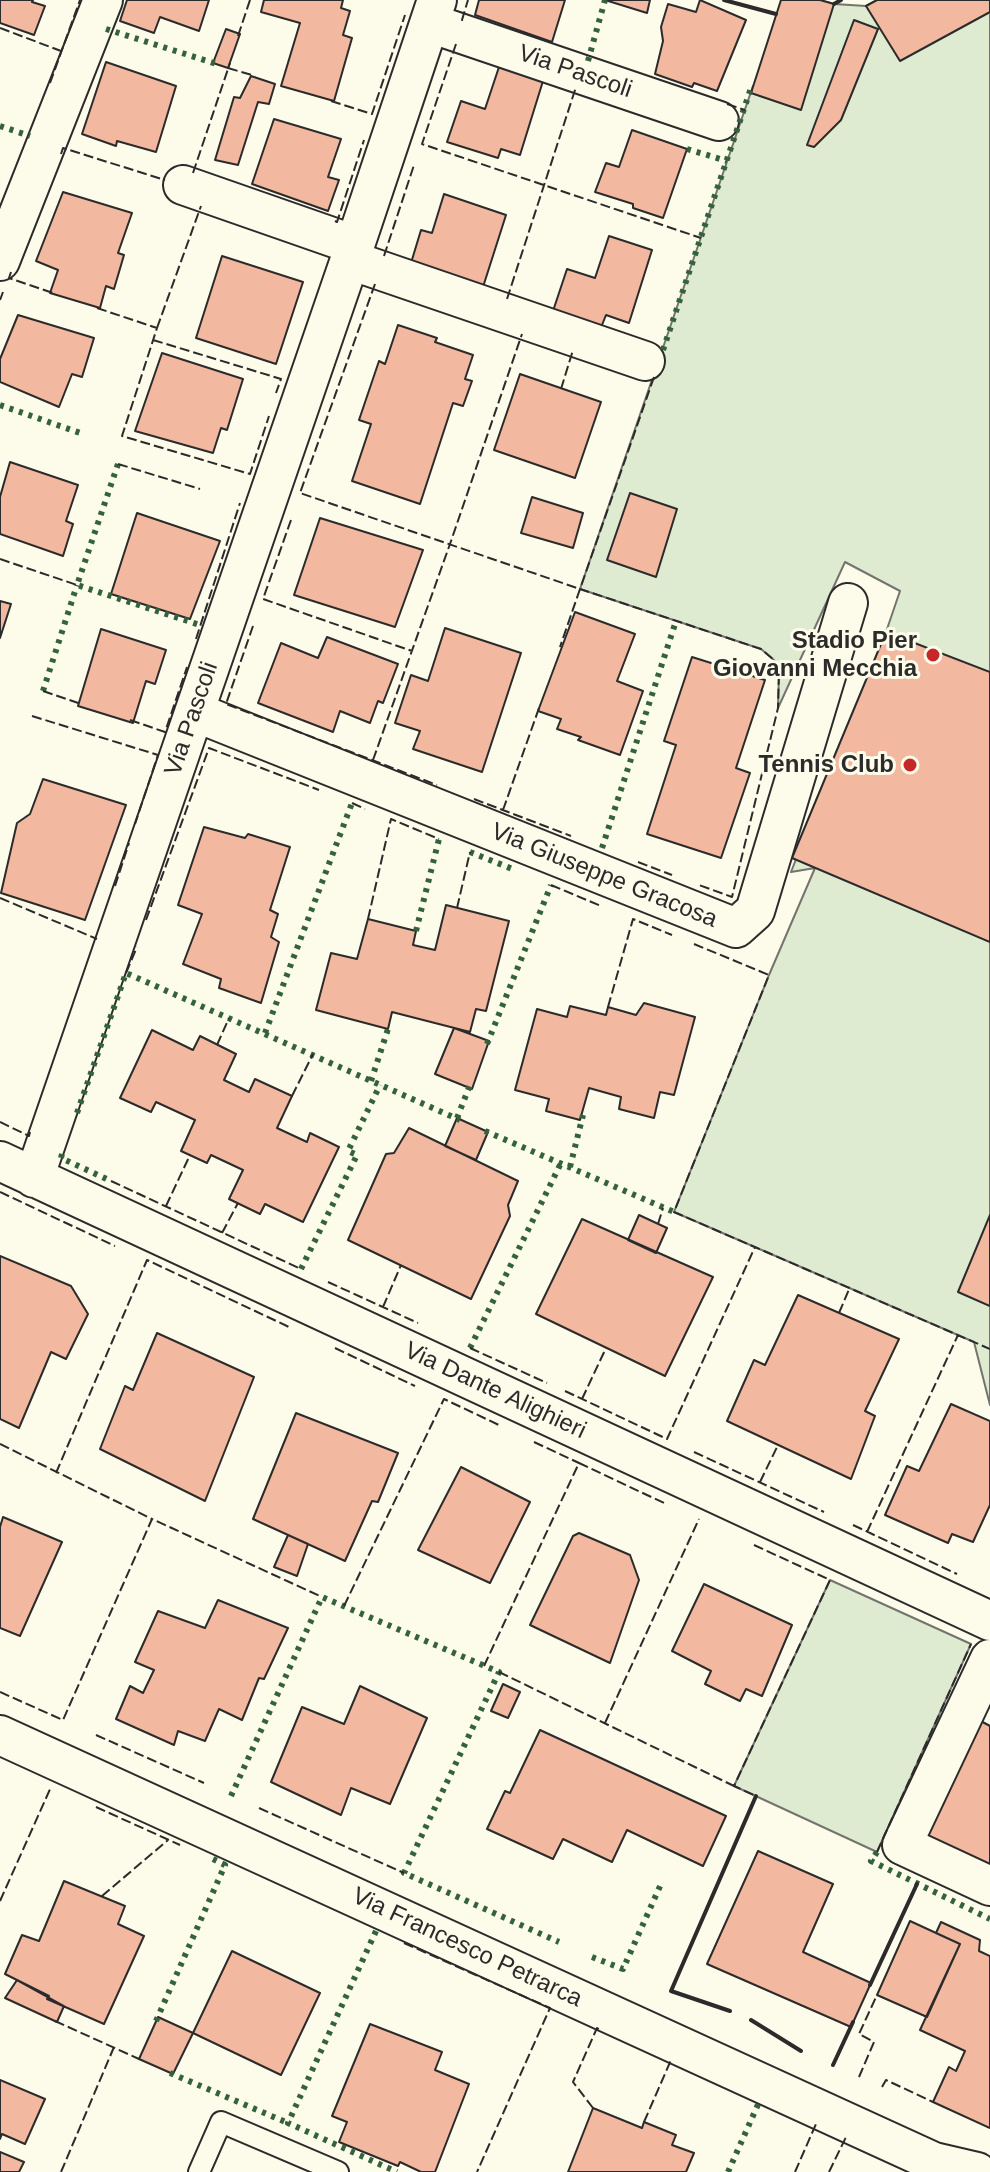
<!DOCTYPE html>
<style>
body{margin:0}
canvas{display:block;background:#fdfbea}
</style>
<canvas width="990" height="2172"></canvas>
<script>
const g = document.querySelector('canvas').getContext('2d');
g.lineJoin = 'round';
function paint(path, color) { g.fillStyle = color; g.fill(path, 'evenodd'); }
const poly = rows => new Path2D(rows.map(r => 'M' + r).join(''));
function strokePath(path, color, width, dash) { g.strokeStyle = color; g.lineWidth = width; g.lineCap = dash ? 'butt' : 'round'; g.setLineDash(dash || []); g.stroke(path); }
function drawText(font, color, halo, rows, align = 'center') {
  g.font = font + ' Helvetica,sans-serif'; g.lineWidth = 6; g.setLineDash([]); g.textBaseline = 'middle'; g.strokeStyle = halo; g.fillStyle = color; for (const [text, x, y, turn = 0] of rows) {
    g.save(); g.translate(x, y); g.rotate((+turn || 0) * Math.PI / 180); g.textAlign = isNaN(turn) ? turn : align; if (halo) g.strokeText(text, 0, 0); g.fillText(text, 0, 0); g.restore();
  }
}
const green = poly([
 [820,0,834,4,866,6,877,0,990,0,990,1405,974,1342,674,1212,769,975,815,868,791,872,886,632,900,591,845,562,778,708,779,671,774,660,761,649,580,589,753,86,820,0],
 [830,1580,971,1644,877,1852,734,1786,830,1580]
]);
paint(green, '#deebd1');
strokePath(green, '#74746e', 2);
const building = poly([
 [0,0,33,0,32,2,45,6,34,35,0,23,0,0],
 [127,0,209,0,199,31,160,17,154,33,120,21,127,0],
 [264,0,343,0,341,8,350,11,343,35,352,38,334,101,281,86,300,23,261,12,264,0],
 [479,0,565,0,552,42,475,15,479,0],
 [605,0,650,0,647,13,605,0],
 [700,0,746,20,717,91,694,83,692,87,655,74,663,41,661,27,668,4,696,12,700,0],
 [781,0,820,0,834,4,801,110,751,93,781,0],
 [877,0,990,0,990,12,900,61,866,6,877,0],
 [854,20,878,29,841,120,814,147,807,145,854,20],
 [226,29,240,34,228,68,213,63,226,29],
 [106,62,176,86,156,152,117,141,116,146,82,134,106,62],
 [499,67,543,81,520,155,501,149,498,158,447,142,461,101,485,109,499,67],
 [251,76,275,84,269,104,258,102,238,165,215,160,234,97,240,98,251,76],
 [274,119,341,139,328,177,339,180,328,211,252,184,274,119],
 [632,130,687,149,663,218,633,208,633,204,595,192,606,163,619,167,632,130],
 [63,192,132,213,118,253,124,255,114,289,106,286,100,308,50,293,58,270,36,261,63,192],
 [444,194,506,215,483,287,411,263,421,230,432,233,444,194],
 [609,236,652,250,629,323,606,315,600,330,552,314,567,269,595,278,609,236],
 [222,256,303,282,276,364,196,338,222,256],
 [18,315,94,338,82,377,72,374,59,407,0,382,0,359,18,315],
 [398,325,437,338,435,342,473,355,465,379,472,381,463,406,453,403,420,504,352,481,371,424,359,420,379,361,385,364,398,325],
 [162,353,243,379,227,430,221,428,213,453,135,431,162,353],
 [520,374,601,402,575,478,494,450,520,374],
 [10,462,78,485,66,521,73,524,63,556,0,534,0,497,10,462],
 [630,493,677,509,656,577,607,560,630,493],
 [532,497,583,513,573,548,521,533,532,497],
 [137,513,220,541,190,619,111,594,137,513],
 [320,518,423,550,395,627,294,595,320,518],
 [0,601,11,604,0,638,0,601],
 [575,612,635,634,617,681,643,691,620,755,578,740,581,737,557,729,561,719,538,711,575,612],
 [445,628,521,653,482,772,413,749,420,731,395,723,411,675,428,681,445,628],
 [101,629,166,650,155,684,146,681,133,723,78,706,101,629],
 [886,632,990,672,990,942,792,858,886,632],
 [327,637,398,664,383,703,378,701,370,723,340,711,333,732,258,703,281,643,318,658,327,637],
 [692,657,765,680,736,768,750,773,721,858,647,834,676,745,664,741,692,657],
 [43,779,126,805,85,920,1,893,17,823,30,814,43,779],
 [204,827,245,838,248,834,290,847,270,910,278,914,271,937,279,942,261,1003,219,988,221,979,183,964,202,914,178,905,204,827],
 [446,905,509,921,486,1011,476,1009,470,1032,392,1012,388,1029,316,1010,331,953,357,959,368,919,416,931,413,945,435,950,446,905],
 [644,1003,695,1017,674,1095,660,1092,654,1118,619,1109,621,1097,589,1088,580,1120,546,1111,549,1099,515,1090,537,1009,567,1017,570,1006,606,1015,608,1007,636,1015,644,1003],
 [454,1028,489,1041,472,1089,435,1074,454,1028],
 [152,1030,193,1050,200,1036,236,1054,224,1080,249,1092,255,1079,292,1096,277,1128,307,1142,310,1133,339,1147,303,1222,265,1204,260,1214,229,1199,243,1170,211,1155,207,1163,181,1151,195,1120,156,1102,151,1112,120,1098,152,1030],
 [457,1118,488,1132,476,1160,445,1146,457,1118],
 [409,1128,518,1181,508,1205,510,1216,471,1299,348,1240,386,1154,394,1153,409,1128],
 [639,1215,667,1228,656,1253,628,1240,639,1215],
 [990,1215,990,1306,958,1292,990,1215],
 [582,1219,713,1277,665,1376,536,1314,582,1219],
 [0,1256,71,1286,88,1314,66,1359,51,1352,19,1428,0,1419,0,1256],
 [798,1295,899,1339,865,1411,875,1416,851,1479,727,1421,754,1360,765,1365,798,1295],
 [157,1333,254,1377,205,1501,100,1449,125,1386,133,1390,157,1333],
 [951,1404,990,1421,990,1505,973,1542,952,1534,948,1543,885,1515,907,1466,919,1471,951,1404],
 [296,1413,398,1453,378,1502,372,1501,345,1561,253,1519,296,1413],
 [461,1467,530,1502,490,1583,418,1550,461,1467],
 [3,1517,62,1542,20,1636,0,1628,0,1527,3,1517],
 [579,1533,630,1555,639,1580,610,1663,530,1625,573,1536,579,1533],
 [288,1535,308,1544,297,1576,274,1567,288,1535],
 [704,1584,792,1625,762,1696,746,1689,740,1701,705,1684,711,1671,672,1651,704,1584],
 [218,1600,288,1628,264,1679,259,1678,242,1720,219,1709,205,1741,178,1731,174,1745,116,1719,130,1686,143,1693,154,1670,135,1662,158,1611,205,1628,218,1600],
 [503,1684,520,1692,508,1718,491,1711,503,1684],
 [360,1686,427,1718,390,1804,351,1788,341,1815,271,1782,302,1707,344,1724,360,1686],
 [977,1719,990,1726,990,1868,923,1837,977,1719],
 [540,1730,726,1816,703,1866,627,1830,612,1862,563,1839,553,1859,487,1829,505,1791,510,1793,540,1730],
 [758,1851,833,1884,803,1952,871,1983,851,2027,707,1964,758,1851],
 [64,1881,125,1906,118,1924,144,1936,104,2024,47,1999,49,1996,5,1974,22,1935,39,1941,64,1881],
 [910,1921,960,1944,927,2017,877,1995,910,1921],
 [941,1922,980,1940,979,1951,990,1956,990,2128,933,2102,949,2067,956,2071,965,2051,920,2030,960,1944,936,1933,941,1922],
 [232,1951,320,1993,281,2075,193,2033,232,1951],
 [17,1980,64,2006,57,2022,5,1998,17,1980],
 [158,2017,193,2033,173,2074,139,2059,158,2017],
 [370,2024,442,2052,435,2070,469,2084,435,2172,421,2172,400,2162,398,2166,339,2142,347,2122,332,2116,370,2024],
 [0,2080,45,2099,25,2144,2,2134,0,2139,0,2080],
 [593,2108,642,2128,644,2122,676,2135,672,2145,694,2153,686,2172,568,2172,593,2108],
 [0,2152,24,2162,19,2172,0,2172,0,2152]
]);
paint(building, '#f2b8a0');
strokePath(building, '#2b2b2b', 2);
const service = poly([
 [199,2172,221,2122,338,2172]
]);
const minor = poly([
 [430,23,719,121],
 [183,185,355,245],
 [350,260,645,361],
 [0,261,103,0],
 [195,712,736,928,755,911,848,603],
 [0,1161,990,1621],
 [34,1178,355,245,437,0],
 [990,1659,902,1845,990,1886],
 [0,1735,934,2162,977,2172]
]);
strokePath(service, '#2b2b2b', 24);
strokePath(minor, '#2b2b2b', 42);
strokePath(service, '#fdfbea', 20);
strokePath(minor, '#fdfbea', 38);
strokePath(poly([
 [106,29,217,64],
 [588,61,605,0],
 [0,126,30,136],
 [687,149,727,161],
 [663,350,751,88],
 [0,405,83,434],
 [118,464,77,585,200,625],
 [43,691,77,585],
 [602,848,676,621],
 [470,852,515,870],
 [416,931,439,839],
 [265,1033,352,803],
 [487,1044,551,885],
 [371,1081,388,1029],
 [77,1113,126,973,460,1120],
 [457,1118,470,1085],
 [485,1131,674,1212],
 [62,1154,61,1158,111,1181],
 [570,1167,583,1115],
 [301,1269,357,1155,348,1151,380,1085],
 [470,1348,561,1163],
 [231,1796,322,1597,499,1672,404,1873,559,1942],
 [877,1852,871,1861,990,1919],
 [376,1931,288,2123,397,2172],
 [592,1957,623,1969,661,1884],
 [156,2021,225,1865,209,1857],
 [170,2073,288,2123],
 [728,2172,760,2100]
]), '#34623c', 6, [4, 6]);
strokePath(poly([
 [463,20,462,20,468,0],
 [0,28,61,51],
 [238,36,250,0],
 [456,44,422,144,701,238],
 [228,68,255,76],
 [50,83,80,0],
 [331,101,372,114,405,15],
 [727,104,745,110],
 [61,154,63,148,165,180],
 [193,173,230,63],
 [335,221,337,222,364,140],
 [384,256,414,165],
 [11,272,9,278,56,294],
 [375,284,300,493,580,589,560,647],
 [507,299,576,87],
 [0,300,3,292],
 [97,308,157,328,122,436,250,474,269,416],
 [157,328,201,206],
 [153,340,281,379,276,393],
 [654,377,580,589,761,649,774,660,779,671,778,708,732,897,699,885],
 [561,389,573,350],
 [118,464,200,489],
 [291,520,263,599,412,651],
 [0,559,77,585],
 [253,626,226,704,437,785],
 [196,639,240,503],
 [43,691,81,704],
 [32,716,158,755,135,824],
 [130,720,165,732,187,667],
 [373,760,450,544,522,334],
 [474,799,571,836],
 [352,803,365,809],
 [503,810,539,708],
 [638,862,672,875],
 [551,885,601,906],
 [115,886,129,843],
 [0,898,97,939],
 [457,908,470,852],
 [368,919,391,819,439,839],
 [146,920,209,748,319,790],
 [694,944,769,975,674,1212,990,1349],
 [126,973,137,947],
 [608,1007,633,919,672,935],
 [217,1045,229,1018],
 [292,1096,313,1054],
 [0,1122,29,1136,30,1132],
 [111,1181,301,1269],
 [0,1192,115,1246],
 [166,1206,190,1155],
 [658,1224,663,1208],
 [222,1233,238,1203],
 [328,1282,418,1323],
 [383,1307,401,1265],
 [839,1313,850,1287],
 [335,1348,415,1386],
 [470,1348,547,1383],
 [565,1391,667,1439,755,1247],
 [582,1399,606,1348],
 [534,1442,579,1463],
 [0,1444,152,1519],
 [694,1452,824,1512],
 [56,1473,147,1260,289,1327],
 [760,1482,778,1445],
 [853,1525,957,1574],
 [867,1532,958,1335],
 [754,1545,830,1580,734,1786,756,1796],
 [344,1606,444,1399,501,1426],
 [484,1666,579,1463,664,1503],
 [499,1672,734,1786],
 [0,1692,63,1720,152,1519,322,1597],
 [605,1723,699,1519],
 [96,1735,204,1783],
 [96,1807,180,1845],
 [259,1808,404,1873],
 [877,1852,971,1644],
 [102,1896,168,1840],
 [0,1901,51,1787],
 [404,1943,550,2008,477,2172],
 [55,2021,139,2059],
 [859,2077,874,2042,859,2034,877,1995],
 [882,2087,886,2080,933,2102],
 [593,2108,573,2082,597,2028,602,2031],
 [644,2122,671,2060],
 [61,2172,114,2047],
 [795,2172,816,2124],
 [829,2172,846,2137]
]), '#2b2b2b', 2, [10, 4]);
strokePath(poly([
 [724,0,776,14],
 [834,4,841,0],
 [870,1985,917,1884],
 [730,2011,671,1991,756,1796],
 [751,2020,801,2051],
 [833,2065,853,2022]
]), '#2b2b2b', 4);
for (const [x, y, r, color] of [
 [933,655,8,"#c62828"],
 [910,765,8,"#c62828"]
]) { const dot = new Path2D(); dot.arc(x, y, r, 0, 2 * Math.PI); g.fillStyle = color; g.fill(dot); strokePath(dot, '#fdfbea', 3); }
drawText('24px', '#2b2b2b', '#fdfbea', [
 ["Via Pascoli",575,72,19],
 ["Via Pascoli",192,719,-71],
 ["Via Giuseppe Gracosa",604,876,22],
 ["Via Dante Alighieri",495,1391,25],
 ["Via Francesco Petrarca",467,1948,25]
]);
drawText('bold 24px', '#2b2b2b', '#fdfbea', [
 ["Stadio Pier",917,641],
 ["Giovanni Mecchia",917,669],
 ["Tennis Club",894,765]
], 'right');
</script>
